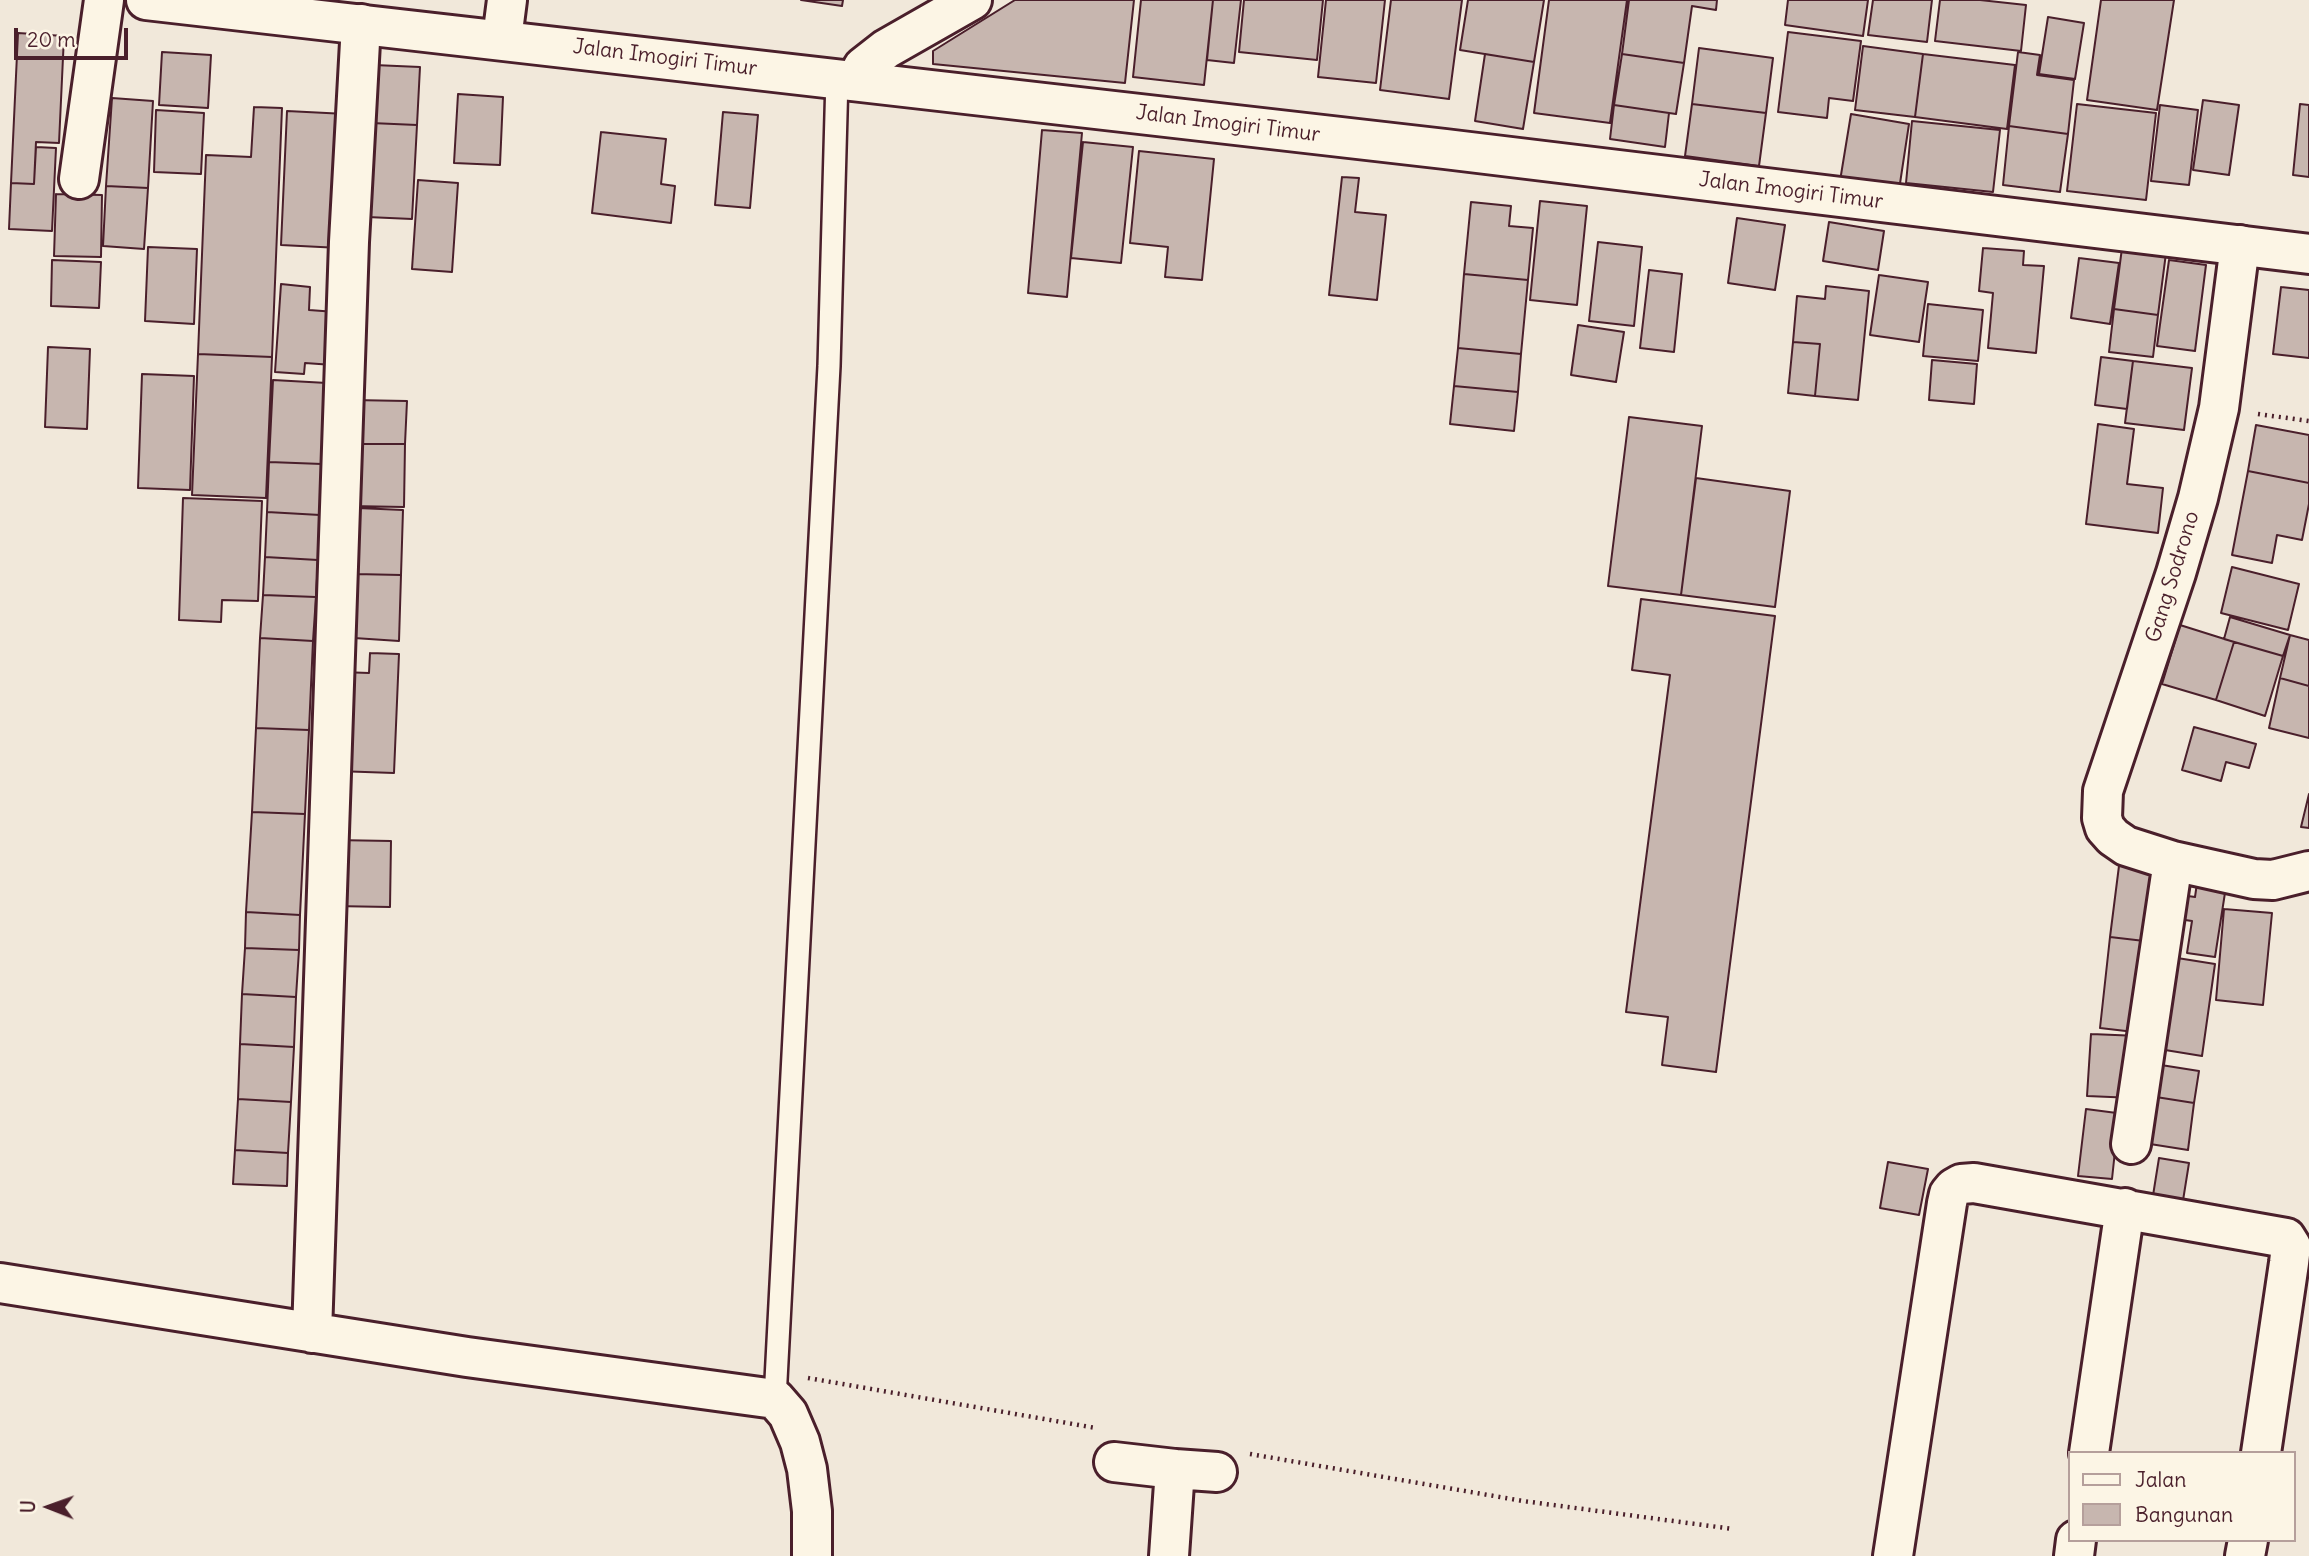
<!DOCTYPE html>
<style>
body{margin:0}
#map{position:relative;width:2309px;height:1556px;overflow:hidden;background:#f1e8da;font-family:Delius,sans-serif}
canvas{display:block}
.legend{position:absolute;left:2068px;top:1451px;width:228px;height:91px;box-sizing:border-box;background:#fcf5e5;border:2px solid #b59f9b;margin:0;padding:9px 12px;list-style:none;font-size:21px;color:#4a1f2b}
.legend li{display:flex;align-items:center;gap:14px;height:35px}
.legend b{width:35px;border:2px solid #b59f9b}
.north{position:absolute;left:14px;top:1472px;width:70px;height:70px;-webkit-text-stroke:5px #fcf5e5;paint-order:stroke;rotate:271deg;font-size:19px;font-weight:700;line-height:28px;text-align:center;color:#4a1f2b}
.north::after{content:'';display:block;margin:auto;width:24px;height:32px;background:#4a1f2b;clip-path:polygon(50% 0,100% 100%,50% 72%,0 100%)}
.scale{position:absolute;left:14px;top:28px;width:114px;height:32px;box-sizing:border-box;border:4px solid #4a1f2b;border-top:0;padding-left:9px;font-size:21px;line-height:24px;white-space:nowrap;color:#4a1f2b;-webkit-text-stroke:5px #fcf5e5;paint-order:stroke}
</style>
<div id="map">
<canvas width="2309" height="1556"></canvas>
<ul class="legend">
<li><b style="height:9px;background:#fcf5e5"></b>Jalan</li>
<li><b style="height:19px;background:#c7b6af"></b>Bangunan</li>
</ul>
<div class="north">U</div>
<div class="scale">20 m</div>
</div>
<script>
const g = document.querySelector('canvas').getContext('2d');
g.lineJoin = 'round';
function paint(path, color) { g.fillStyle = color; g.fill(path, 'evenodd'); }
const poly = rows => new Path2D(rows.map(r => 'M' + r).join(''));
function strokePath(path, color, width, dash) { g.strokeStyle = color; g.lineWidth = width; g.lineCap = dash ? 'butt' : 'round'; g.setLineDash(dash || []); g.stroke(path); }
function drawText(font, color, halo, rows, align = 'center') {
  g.font = font + ' Delius,sans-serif'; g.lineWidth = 5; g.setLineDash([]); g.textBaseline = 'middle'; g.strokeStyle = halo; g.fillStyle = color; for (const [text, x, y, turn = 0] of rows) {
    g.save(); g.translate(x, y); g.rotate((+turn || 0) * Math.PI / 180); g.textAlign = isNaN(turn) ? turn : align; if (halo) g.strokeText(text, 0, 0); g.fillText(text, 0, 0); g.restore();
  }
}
const building = poly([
 [801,0,843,0,842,6,801,0],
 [1015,0,1134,0,1125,83,933,64,933,51,1015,0],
 [1141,0,1213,0,1204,85,1133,77,1141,0],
 [1213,0,1241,0,1234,63,1207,60,1213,0],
 [1244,0,1323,0,1317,60,1239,52,1244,0],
 [1326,0,1385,0,1376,83,1318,77,1326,0],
 [1391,0,1462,0,1449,99,1380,90,1391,0],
 [1468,0,1544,0,1534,62,1460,50,1468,0],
 [1549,0,1627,0,1610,123,1534,113,1549,0],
 [1629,0,1717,0,1716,10,1692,6,1684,63,1622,54,1629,0],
 [1788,0,1868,0,1863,36,1785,25,1788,0],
 [1873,0,1932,0,1927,42,1868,35,1873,0],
 [1940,0,1980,0,2026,5,2021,51,1935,41,1940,0],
 [2101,0,2174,0,2157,110,2087,100,2101,0],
 [2048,17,2084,23,2075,79,2039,74,2048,17],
 [1788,32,1861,41,1853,101,1829,98,1827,118,1778,112,1788,32],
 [18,33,64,36,59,143,36,142,34,184,11,183,18,33],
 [1863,46,1923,54,1915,117,1855,110,1863,46],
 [1699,48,1773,58,1766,113,1692,104,1699,48],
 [162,52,211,55,208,108,159,105,162,52],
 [2018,52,2040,55,2037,75,2074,80,2068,134,2009,126,2018,52],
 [1485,54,1534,62,1523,129,1475,121,1485,54],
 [1622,54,1684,63,1676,114,1614,105,1622,54],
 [1923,54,2015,65,2007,129,1915,117,1923,54],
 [374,65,420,67,417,125,371,123,374,65],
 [458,94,503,97,500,165,454,163,458,94],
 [112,98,153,101,148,188,106,186,112,98],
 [2203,100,2239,105,2229,175,2193,170,2203,100],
 [1692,104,1766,113,1759,166,1685,156,1692,104],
 [2077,104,2156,113,2146,200,2067,191,2077,104],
 [2300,104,2309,105,2309,177,2293,175,2300,104],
 [1614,105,1669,113,1665,147,1610,139,1614,105],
 [2160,105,2198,110,2189,185,2151,181,2160,105],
 [254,107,282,108,272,357,198,354,206,155,251,157,254,107],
 [156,110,204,113,201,174,154,172,156,110],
 [287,111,346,114,340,248,281,245,287,111],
 [723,112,758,115,750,208,715,205,723,112],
 [1851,114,1909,124,1899,190,1840,181,1851,114],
 [1912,121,2000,130,1993,192,1906,183,1912,121],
 [371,123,417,125,412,219,367,217,371,123],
 [2009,126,2068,134,2060,192,2003,185,2009,126],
 [1042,130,1082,133,1067,297,1028,293,1042,130],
 [601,132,666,139,661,184,675,186,671,223,592,213,601,132],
 [1083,142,1133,147,1121,263,1071,258,1083,142],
 [36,147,56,148,52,231,9,229,11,183,34,184,36,147],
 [1139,151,1214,159,1202,280,1165,277,1168,247,1130,243,1139,151],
 [1342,177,1359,178,1355,212,1386,215,1377,300,1329,295,1342,177],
 [418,180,458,183,452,272,412,269,418,180],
 [106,186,148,188,144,249,103,246,106,186],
 [56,194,102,195,101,257,54,256,56,194],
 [1540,201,1587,206,1577,305,1530,300,1540,201],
 [1471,202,1511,206,1509,226,1533,228,1528,280,1464,274,1471,202],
 [1737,218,1785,225,1775,290,1728,283,1737,218],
 [1829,222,1884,231,1878,270,1823,261,1829,222],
 [1598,242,1642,247,1634,326,1589,321,1598,242],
 [148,247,197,249,194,324,145,321,148,247],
 [1983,248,2024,251,2023,265,2044,266,2036,353,1988,348,1993,293,1979,291,1983,248],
 [2122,248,2166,253,2158,315,2114,309,2122,248],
 [2079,258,2119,263,2110,324,2071,318,2079,258],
 [52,260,101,262,99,308,51,306,52,260],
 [2169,260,2206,265,2195,351,2157,346,2169,260],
 [1649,270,1682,274,1674,352,1640,348,1649,270],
 [1464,274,1528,280,1521,354,1458,348,1464,274],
 [1879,275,1928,282,1919,342,1870,335,1879,275],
 [281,284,310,287,309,310,336,312,333,365,305,363,304,374,275,372,281,284],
 [1826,286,1869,291,1858,400,1815,396,1820,344,1793,342,1797,296,1825,299,1826,286],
 [2281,287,2309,290,2309,358,2273,354,2281,287],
 [1928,304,1983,310,1978,361,1923,356,1928,304],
 [2114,309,2158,315,2153,357,2109,352,2114,309],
 [1578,325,1624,332,1616,382,1571,375,1578,325],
 [1793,342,1820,344,1815,396,1788,393,1793,342],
 [48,347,90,349,87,429,45,427,48,347],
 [1458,348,1521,354,1518,392,1454,386,1458,348],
 [198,354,272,357,266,498,192,495,198,354],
 [2101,357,2133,361,2127,409,2095,405,2101,357],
 [1932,360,1977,364,1974,404,1929,400,1932,360],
 [2133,361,2192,368,2184,430,2125,423,2133,361],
 [142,374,194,376,190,490,138,488,142,374],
 [273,380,327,383,322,464,269,462,273,380],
 [1454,386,1518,392,1514,431,1450,424,1454,386],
 [352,400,407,401,405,444,351,444,352,400],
 [1629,417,1702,426,1681,595,1608,586,1629,417],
 [2098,424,2134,429,2127,484,2163,488,2158,533,2086,524,2098,424],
 [2256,425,2309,435,2309,483,2248,471,2256,425],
 [351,444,405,444,404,507,350,506,351,444],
 [269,462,322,464,320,515,267,512,269,462],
 [2248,471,2309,483,2309,504,2302,540,2277,535,2272,563,2232,555,2248,471],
 [1696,478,1790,491,1775,607,1681,595,1696,478],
 [183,498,262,501,258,601,222,600,221,622,179,620,183,498],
 [358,508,403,510,401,575,355,574,358,508],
 [267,512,320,515,318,560,265,557,267,512],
 [265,557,318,560,316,597,263,595,265,557],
 [2232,567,2299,584,2288,630,2221,613,2232,567],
 [355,574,401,575,399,641,354,638,355,574],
 [263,595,316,597,313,641,260,638,263,595],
 [1641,599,1775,616,1716,1072,1662,1065,1668,1017,1626,1012,1670,675,1632,670,1641,599],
 [2230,617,2290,635,2283,656,2224,639,2230,617],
 [2180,625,2234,642,2216,700,2162,684,2180,625],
 [2290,635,2309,640,2309,686,2280,678,2290,635],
 [260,638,313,641,309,730,256,728,260,638],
 [2234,642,2283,656,2265,716,2216,700,2234,642],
 [370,653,399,654,394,773,336,771,341,672,369,673,370,653],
 [2280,678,2309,686,2309,738,2269,728,2280,678],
 [2194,727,2256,744,2249,768,2226,762,2221,781,2182,770,2194,727],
 [256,728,309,730,305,814,252,812,256,728],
 [2309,794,2309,828,2301,827,2309,794],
 [252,812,305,814,300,915,246,912,252,812],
 [334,840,391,841,390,907,333,906,334,840],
 [2121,850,2160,866,2153,942,2110,937,2121,850],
 [2198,876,2227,880,2215,957,2187,953,2192,921,2178,919,2181,895,2195,897,2198,876],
 [2224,909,2272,913,2263,1005,2216,1000,2224,909],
 [246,912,300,915,299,950,245,948,246,912],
 [2110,937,2153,942,2143,1033,2100,1028,2110,937],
 [245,948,299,950,296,997,242,994,245,948],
 [2171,957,2215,964,2202,1056,2159,1049,2171,957],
 [242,994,296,997,294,1047,240,1044,242,994],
 [2091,1034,2139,1036,2134,1098,2087,1096,2091,1034],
 [240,1044,294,1047,291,1102,238,1099,240,1044],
 [2161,1065,2199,1071,2194,1103,2156,1097,2161,1065],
 [2156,1097,2194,1103,2188,1150,2150,1144,2156,1097],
 [238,1099,291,1102,288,1153,235,1150,238,1099],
 [2086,1109,2132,1115,2115,1151,2112,1179,2078,1176,2086,1109],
 [235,1150,288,1153,287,1186,233,1184,235,1150],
 [2159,1158,2189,1163,2181,1213,2151,1208,2159,1158],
 [1888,1162,1928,1169,1919,1215,1880,1208,1888,1162]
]);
paint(building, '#c7b6af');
strokePath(building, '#4a1f2b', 2);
const lane = poly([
 [775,1399,829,366,837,78]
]);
const street = poly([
 [502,39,507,0],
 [856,81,863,67,886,49,972,0],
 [79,179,104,0],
 [2240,245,2219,408,2198,498,2176,573,2103,791,2102,818,2105,828,2113,837,2126,846,2173,861,2254,879,2273,880,2309,871],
 [2131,1144,2173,861],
 [0,1283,467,1357,775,1399,788,1414,800,1442,807,1469,812,1511,812,1556],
 [312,1333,349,242,361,24],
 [2089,1453,2125,1208],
 [1114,1462,1175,1469,1169,1556],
 [1175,1469,1217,1472],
 [1893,1556,1947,1203,1949,1194,1954,1188,1961,1184,1974,1183,2286,1238,2291,1246,2289,1263,2261,1453],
 [2074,1556,2076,1540],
 [2245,1556,2248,1540]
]);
const primary = poly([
 [146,0,1445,149,2309,254]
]);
strokePath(lane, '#4a1f2b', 26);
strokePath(street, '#4a1f2b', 44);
strokePath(primary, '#4a1f2b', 44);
strokePath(poly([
 [2258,414,2309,421],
 [808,1378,1096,1428],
 [1250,1454,1523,1501,1733,1529]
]), '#4a1f2b', 4.5, [2, 5]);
strokePath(lane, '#fcf5e5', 21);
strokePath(street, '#fcf5e5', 38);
strokePath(primary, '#fcf5e5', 38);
drawText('21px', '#4a1f2b', '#fcf5e5', [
 ["Jalan Imogiri Timur",665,58,7],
 ["Jalan Imogiri Timur",1228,124,7],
 ["Jalan Imogiri Timur",1791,191,7],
 ["Gang Sodrono",2173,577,-73]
]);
</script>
